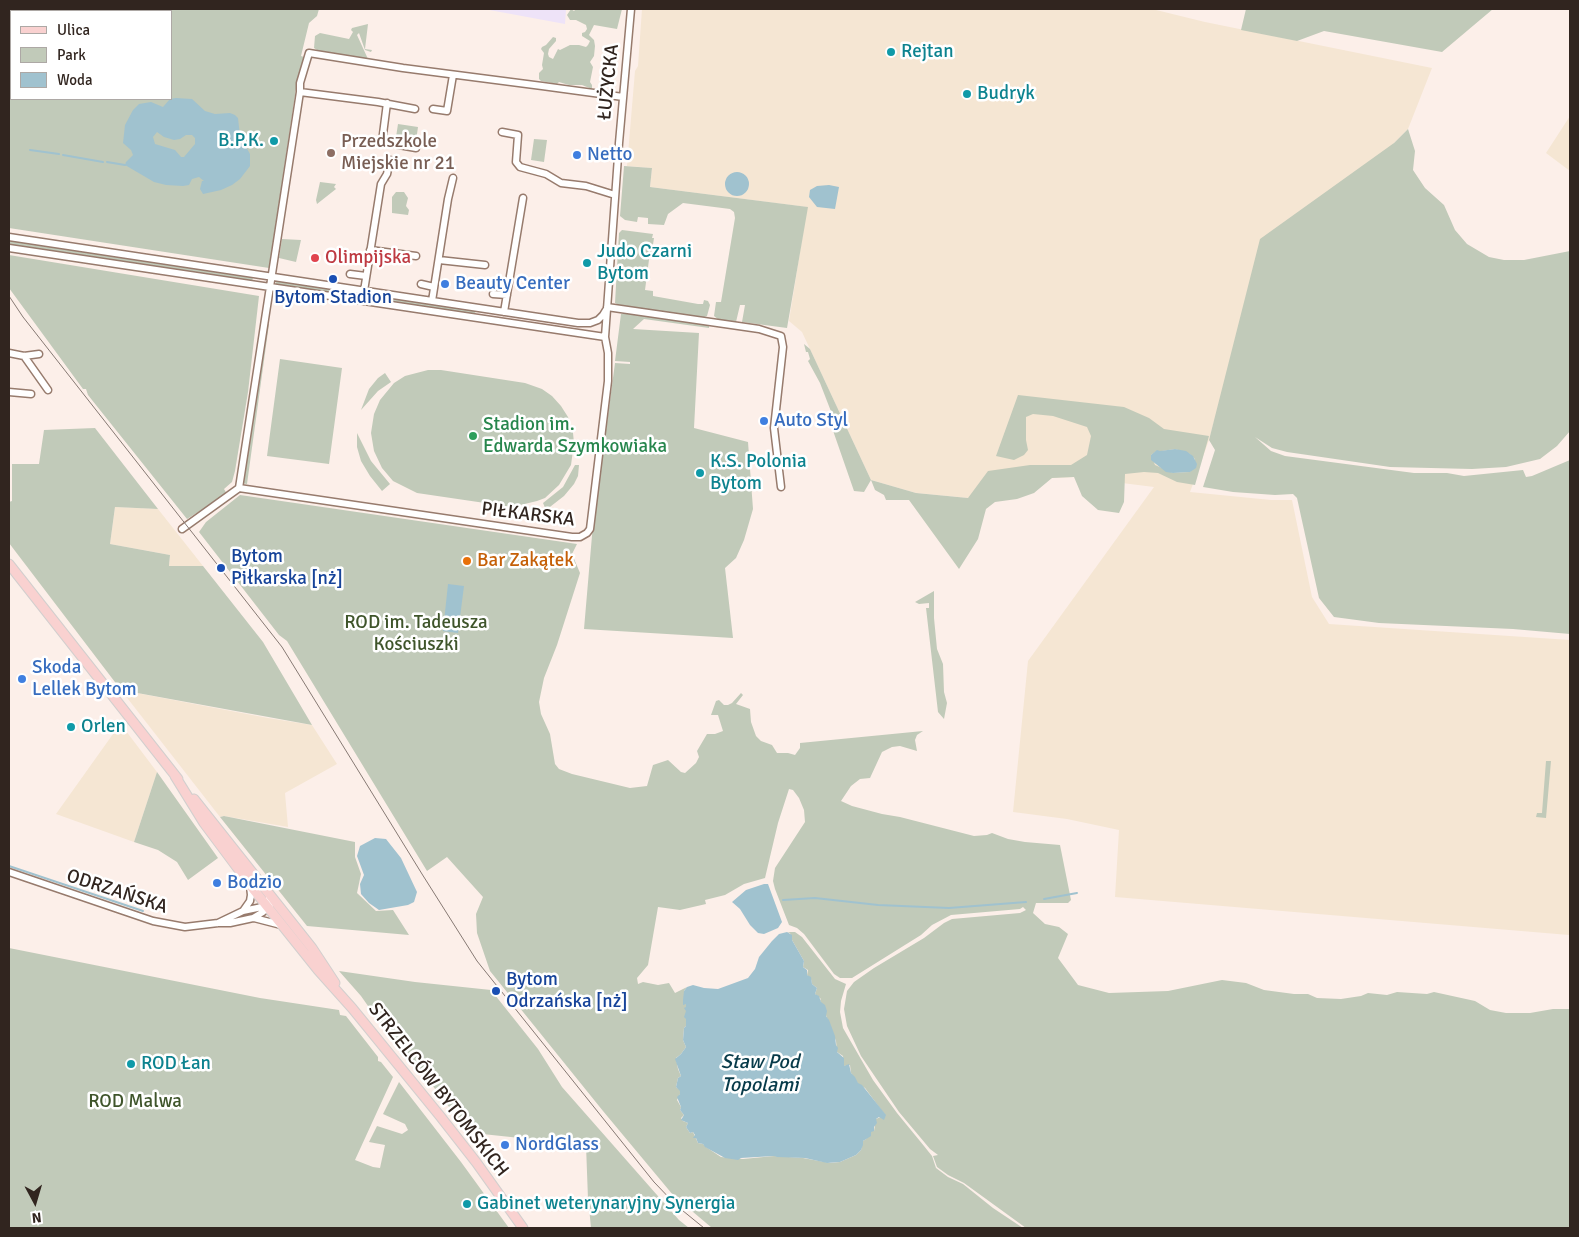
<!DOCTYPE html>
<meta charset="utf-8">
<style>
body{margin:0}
#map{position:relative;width:1579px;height:1237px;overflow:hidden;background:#fcefe9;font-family:Signika,sans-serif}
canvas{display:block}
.frame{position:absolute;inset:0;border:10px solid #31251f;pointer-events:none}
.legend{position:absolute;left:10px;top:10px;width:162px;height:90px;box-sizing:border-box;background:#fff;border:1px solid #ada8a5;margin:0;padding:6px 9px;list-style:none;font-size:15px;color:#31251f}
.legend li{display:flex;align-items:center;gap:10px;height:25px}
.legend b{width:25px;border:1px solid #ada8a5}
.north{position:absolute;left:10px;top:1177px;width:50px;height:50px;-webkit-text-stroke:4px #fff;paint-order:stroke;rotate:174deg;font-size:14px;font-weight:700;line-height:20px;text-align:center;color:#31251f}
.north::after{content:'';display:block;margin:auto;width:18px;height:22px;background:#31251f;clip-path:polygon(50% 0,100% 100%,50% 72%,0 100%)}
</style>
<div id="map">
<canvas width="1579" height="1237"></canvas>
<div class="frame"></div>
<ul class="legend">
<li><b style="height:6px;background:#f9d1d0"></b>Ulica</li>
<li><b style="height:14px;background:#c1cab9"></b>Park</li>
<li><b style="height:14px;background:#a0c2cf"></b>Woda</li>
</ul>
<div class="north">N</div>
</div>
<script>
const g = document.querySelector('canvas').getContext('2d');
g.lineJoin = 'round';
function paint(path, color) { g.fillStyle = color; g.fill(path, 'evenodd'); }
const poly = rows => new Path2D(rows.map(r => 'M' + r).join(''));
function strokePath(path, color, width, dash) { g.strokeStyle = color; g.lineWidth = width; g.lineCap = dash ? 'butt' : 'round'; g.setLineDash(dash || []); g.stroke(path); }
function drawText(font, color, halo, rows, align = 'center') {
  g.font = font + ' Signika,sans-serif'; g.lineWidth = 5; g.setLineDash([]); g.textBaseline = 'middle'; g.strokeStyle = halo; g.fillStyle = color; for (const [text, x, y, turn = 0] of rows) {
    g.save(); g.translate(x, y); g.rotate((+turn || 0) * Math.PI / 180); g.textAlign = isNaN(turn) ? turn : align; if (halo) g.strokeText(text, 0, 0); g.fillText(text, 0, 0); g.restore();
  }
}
paint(poly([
 [642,9,1152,9,1205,22,1432,68,1408,129,1394,143,1214,421,1209,440,1190,492,1271,500,1292,500,1312,597,1329,624,1570,640,1569,935,1115,897,1119,830,1067,819,1013,812,1028,661,1154,487,1074,477,1052,478,968,498,916,493,871,480,802,332,789,321,807,207,650,187,652,168,627,166,635,71,638,66],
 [1570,116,1570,171,1546,153],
 [115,507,158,509,203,566,169,566,170,555,110,544],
 [121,690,268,718,312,725,337,764,285,793,288,827,224,816,220,817],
 [123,727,157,772,134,842,56,814,113,734]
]), '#f5e6d3');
paint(poly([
 [484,9,566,9,565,24]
]), '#eee3f8');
paint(poly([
 [9,9,319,9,317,16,309,23,301,56,304,57,297,82,269,268,9,228],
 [11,11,171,11,171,99,11,99],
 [571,9,574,11,576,9,622,9,617,29,594,25,589,35,594,40,595,46,594,56,590,62,593,67,590,82,592,85,592,89,582,85,569,85,559,82,557,84,541,81,539,79,539,73,543,69,542,65,544,53,541,49,542,47,546,45,553,37,556,38,556,41,549,49,548,54,549,57,553,59,558,49,560,50,570,45,579,45,586,47,588,45,590,41,582,36,582,33,585,32,587,29,586,25,576,20,570,20,567,15],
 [1246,9,1493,9,1442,52,1324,31,1297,41,1241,30],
 [368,24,365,49,372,50,371,52,365,50,359,33,357,35,368,59,320,52,314,48,315,36,320,33,349,39,353,32,351,30,352,28],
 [398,124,418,127,416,141,396,137],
 [1408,129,1415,151,1413,170,1425,188,1444,205,1455,230,1467,244,1489,257,1504,260,1524,260,1570,251,1570,431,1557,446,1540,459,1506,467,1472,469,1390,467,1287,452,1272,448,1255,437,1271,451,1285,456,1414,473,1447,473,1464,476,1523,470,1526,477,1532,476,1570,460,1570,634,1513,629,1379,623,1334,617,1319,598,1297,498,1293,494,1275,495,1233,492,1203,487,1215,450,1209,440,1260,239,1394,143],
 [534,139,547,140,544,162,531,160],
 [624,166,652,168,650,187,808,207,787,328,742,322,745,305,740,305,736,322,719,320,714,316,716,302,721,302,735,218,734,212,730,209,683,203,668,214,664,225,648,224,648,218,638,217,637,222,625,220,620,216],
 [320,182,336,184,334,187,336,189,317,204,316,200],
 [396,192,404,192,408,198,406,206,409,210,408,215,392,213,392,197],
 [622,230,653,234,652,238,654,238,652,251,650,252,645,290,653,291,653,296,698,304,703,304,704,300,708,301,710,305,707,316,702,318,619,305,615,303,619,233],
 [282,239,301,240,296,262,279,258],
 [9,240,253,277,252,282,9,245],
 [9,255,259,296,248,392,235,471,232,482,224,489,227,494,187,519,88,395,86,389,83,389,9,288],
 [278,281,347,292,350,294,348,296,276,285,276,282],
 [373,295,474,310,476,314,474,315,372,299],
 [630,313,709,324,709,328,644,319,633,329,699,333,694,428,748,442,753,509,744,540,736,558,725,568,733,638,584,629,593,524,602,446,604,445,615,363,630,364,630,362,615,361,621,314],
 [264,322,269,324,247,484,240,483],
 [804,344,810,349,871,480,916,493,968,498,988,471,1030,465,1071,465,1087,455,1091,436,1087,427,1053,416,1033,414,1026,417,1026,440,1028,450,1024,455,1014,460,996,456,1018,395,1124,407,1149,418,1164,429,1209,436,1195,485,1177,482,1158,473,1144,472,1125,474,1124,502,1119,513,1098,510,1082,496,1074,477,1052,478,1034,493,1017,499,995,502,986,509,978,539,959,569,909,500,886,500,884,495,875,490,871,480,864,492,854,491,830,422,832,414,820,383,808,361,810,359,808,352,806,352],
 [1175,449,1190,454,1195,459,1190,472,1173,473,1155,465,1151,455,1155,452],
 [280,359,342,368,329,464,267,456],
 [428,370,441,370,525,383,542,389,552,396,561,406,568,417,573,433,574,443,571,465,559,485,545,498,537,501,512,507,417,493,393,481,382,468,374,451,371,433,374,414,380,400,394,383,405,376],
 [385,373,391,382,378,391,361,410,369,389,378,378],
 [95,428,158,509,115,507,110,544,170,555,169,566,203,566,263,642,312,725,121,690,9,543,9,502,12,501,12,464,39,464,44,430],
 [357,433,371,461,390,484,382,491,370,476,361,461,357,447],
 [575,465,579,465,578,476,574,484,564,496,546,510,543,503,563,487],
 [240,495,577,544,572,554,580,573,557,645,544,678,539,702,541,714,550,734,555,764,559,769,572,774,630,788,647,786,653,765,668,760,681,772,685,773,696,763,699,757,697,751,707,734,715,734,723,731,718,715,711,715,716,701,719,700,724,705,728,705,732,703,741,693,743,695,736,704,750,709,751,722,756,736,761,741,772,745,777,753,788,753,795,755,800,748,800,743,923,731,917,735,915,740,917,751,900,746,892,747,882,752,870,778,860,779,851,786,841,801,852,806,882,814,900,817,974,836,987,835,992,833,1008,839,1025,842,1060,845,1071,900,1068,903,1036,903,1033,913,1045,924,1059,927,1068,934,1058,958,1078,985,1109,993,1168,991,1222,980,1246,983,1264,990,1294,994,1308,994,1317,998,1341,999,1361,996,1368,993,1387,995,1397,992,1427,994,1434,992,1475,1001,1490,1010,1506,1013,1530,1013,1553,1009,1570,1009,1570,1228,1026,1228,964,1183,948,1175,937,1167,933,1156,938,1155,930,1149,899,1112,861,1056,847,1026,844,1009,847,991,854,982,874,968,924,938,944,923,952,919,1020,913,1026,910,1023,907,1020,909,951,915,932,925,921,935,852,978,840,978,834,974,804,934,797,928,789,925,775,889,773,881,775,868,805,822,804,810,799,798,793,790,789,789,778,823,765,878,744,884,725,895,705,900,706,904,680,910,658,907,648,965,637,978,638,984,643,982,658,985,669,983,675,993,687,987,684,991,684,1004,686,1004,687,1007,686,1026,684,1028,683,1040,686,1047,681,1054,676,1058,678,1069,681,1076,678,1078,676,1087,680,1090,680,1094,677,1100,681,1107,680,1110,684,1115,681,1118,683,1121,688,1123,686,1127,690,1133,693,1132,698,1143,703,1144,706,1147,721,1157,743,1159,774,1156,803,1158,830,1163,840,1162,856,1155,861,1150,863,1141,866,1139,871,1131,874,1131,876,1119,885,1115,865,1088,858,1084,851,1073,850,1065,844,1066,843,1056,837,1052,836,1041,820,1000,821,999,815,994,817,988,812,984,811,979,807,975,808,970,803,967,804,961,792,940,790,933,787,932,795,932,802,937,835,979,846,984,841,1001,840,1012,843,1028,873,1080,897,1113,924,1146,932,1156,936,1168,948,1177,963,1184,993,1208,1023,1228,712,1228,673,1195,603,1111,490,971,477,933,476,914,483,897,447,857,427,871,287,641,279,635,199,532,206,522],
 [934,591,934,618,937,649,943,664,944,692,947,703,944,719,938,712,926,608,929,608,929,603,919,604,915,602],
 [1546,761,1551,761,1546,818,1536,817,1537,813,1542,813],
 [157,772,218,858,188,880,177,862,158,850,134,842],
 [224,816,355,842,355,857,361,874,357,893,376,911,393,910,409,935,307,926,220,817],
 [9,948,260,998,339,1010,340,1015,346,1016,378,1057,378,1061,381,1062,393,1077,355,1160,373,1167,380,1168,385,1145,369,1142,377,1126,402,1134,408,1130,405,1124,383,1114,399,1082,461,1162,509,1228,9,1228],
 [339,971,415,982,491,990,538,1049,562,1087,679,1220,689,1228,591,1228,589,1207,585,1203,588,1199,586,1145,473,1133,467,1124,464,1125,453,1112,432,1085,387,1033,361,996]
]), '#c1cab9');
paint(poly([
 [176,98,192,99,205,111,215,114,230,113,235,115,238,118,240,136,250,154,250,166,240,179,232,185,221,190,203,194,200,189,202,181,204,181,199,177,192,179,189,185,183,186,166,185,154,182,125,165,126,162,133,155,131,150,123,143,125,125,133,110,139,104,151,102,163,107,170,99],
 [157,132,164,137,174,140,180,139,186,135,192,135,195,138,195,144,184,157,181,157,175,150,155,144,153,137],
 '725 184a12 12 0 1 1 24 0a12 12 0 1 1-24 0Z',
 [829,185,839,187,835,209,817,207,809,197,810,190,817,186],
 [1175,449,1186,451,1193,456,1197,464,1196,468,1190,472,1173,473,1166,472,1151,460,1151,455,1157,450,1160,451],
 [448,584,464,586,458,633,443,631],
 [375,838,386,839,401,858,417,892,414,902,408,905,379,910,369,903,361,894,360,884,364,875,357,856,360,846],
 [764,884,768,884,782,922,778,928,764,934,758,933,750,925,740,909,732,902,746,890],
 [787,932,792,935,792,940,804,961,803,967,807,970,807,975,811,977,812,984,817,988,815,994,819,996,821,1002,825,1005,827,1011,826,1016,829,1020,835,1036,836,1045,838,1048,837,1052,844,1058,844,1066,849,1064,851,1073,855,1077,858,1083,862,1085,886,1115,884,1120,879,1117,876,1119,877,1123,874,1127,874,1131,871,1132,871,1136,863,1141,863,1145,861,1150,856,1155,840,1162,827,1163,805,1158,777,1157,774,1156,741,1158,738,1160,725,1158,705,1147,703,1144,698,1143,696,1138,693,1138,695,1135,693,1132,690,1133,686,1127,688,1123,681,1120,684,1115,680,1110,681,1107,677,1097,680,1094,680,1091,676,1087,678,1078,681,1076,675,1059,681,1054,686,1047,683,1040,684,1028,686,1026,686,1019,684,1017,686,1011,684,1008,686,1007,686,1004,683,1005,683,1000,684,991,687,987,693,985,704,988,718,989,748,978,755,969,759,957,772,941,779,934]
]), '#a0c2cf');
strokePath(poly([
 [30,150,59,154],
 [63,155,103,162],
 [107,162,125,165],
 [9,866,143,911],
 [1044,899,1077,893],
 [783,900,815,898,878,905,949,908,1026,902]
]), '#a0c2cf', 2);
const minor = poly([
 [300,92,378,102,415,109],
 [387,103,382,142,416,148],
 [433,109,447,111,453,75],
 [502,132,518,135,516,162,520,167,546,174,561,183,586,186,615,195],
 [9,237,578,323,590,323,598,320,603,315,606,310],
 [9,248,605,337],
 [370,250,416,256],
 [439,260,485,265],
 [350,274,366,276],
 [421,284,434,287],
 [364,291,381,184,387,174,390,160],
 [493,294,507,295],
 [432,301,448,199,453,178],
 [607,307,759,329,781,336,783,347,774,428,781,487],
 [504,312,523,198],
 [9,353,24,356,39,354],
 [24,356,48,390],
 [9,392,31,394],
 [239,488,300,92,300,83,309,53,403,68,542,86,623,97],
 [182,529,239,488,572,537,580,537,587,533,590,529,608,381,608,353,605,337,619,143,631,9],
 [9,872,153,921,185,927,218,923,230,923,253,918,263,912,268,907,269,904,269,894],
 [243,911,250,901,251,895,250,886],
 [254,918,281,925],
 [218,923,243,911,262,907,270,907]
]);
const major = poly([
 [9,564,178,779],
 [175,776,204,823,254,890,318,970,352,1008,440,1116,476,1162,523,1228],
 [194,799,312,948,335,983]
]);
strokePath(minor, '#977b6d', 9);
strokePath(major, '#d2cfce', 11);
strokePath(minor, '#fff', 6);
strokePath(major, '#f9d1d0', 9);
strokePath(poly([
 [9,296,23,317,282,647,422,874,477,961,654,1182,677,1206,704,1228]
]), '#867973', 1);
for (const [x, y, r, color] of [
 [891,52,5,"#0f9aa8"],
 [967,94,5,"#0f9aa8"],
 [274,141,5,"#0f9aa8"],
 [331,153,5,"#8d6e63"],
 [577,155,5,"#3f7fe0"],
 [315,258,5,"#e0444e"],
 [587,263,5,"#0f9aa8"],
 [333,279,5,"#1a4fb4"],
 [445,284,5,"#3f7fe0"],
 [764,421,5,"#3f7fe0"],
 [473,436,5,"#2e9e5b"],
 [700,473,5,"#0f9aa8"],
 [467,561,5,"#e8710a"],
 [221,568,5,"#1a4fb4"],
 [22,679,5,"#3f7fe0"],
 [71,727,5,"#0f9aa8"],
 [217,883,5,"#3f7fe0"],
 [496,991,5,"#1a4fb4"],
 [131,1064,5,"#0f9aa8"],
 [505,1145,5,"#3f7fe0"],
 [467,1204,5,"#0f9aa8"]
]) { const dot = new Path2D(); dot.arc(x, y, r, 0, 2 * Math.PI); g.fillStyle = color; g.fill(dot); strokePath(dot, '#fff', 2); }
drawText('19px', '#0d838f', '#fff', [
 ["Rejtan",901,52],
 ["Budryk",977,94],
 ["B.P.K.",264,141,"right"],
 ["Judo Czarni",597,252],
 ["Bytom",597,274],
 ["K.S. Polonia",710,462],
 ["Bytom",710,484],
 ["Orlen",81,727],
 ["ROD Łan",141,1064],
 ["Gabinet weterynaryjny Synergia",477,1204]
], 'left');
drawText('19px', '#31251f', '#fff', [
 ["ŁUŻYCKA",609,82,-84],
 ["PIŁKARSKA",528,515,7],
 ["ODRZAŃSKA",117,892,18],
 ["STRZELCÓW BYTOMSKICH",438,1090,52]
]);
drawText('19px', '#785e54', '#fff', [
 ["Przedszkole",341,142],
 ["Miejskie nr 21",341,164]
], 'left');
drawText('19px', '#366cbe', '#fff', [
 ["Netto",587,155],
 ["Beauty Center",455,284],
 ["Auto Styl",774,421],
 ["Skoda",32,668],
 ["Lellek Bytom",32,690],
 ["Bodzio",227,883],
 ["NordGlass",515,1145]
], 'left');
drawText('19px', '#be3a42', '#fff', [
 ["Olimpijska",325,258]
], 'left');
drawText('19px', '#164399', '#fff', [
 ["Bytom Stadion",333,298,"center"],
 ["Bytom",231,557],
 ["Piłkarska [nż]",231,579],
 ["Bytom",506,980],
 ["Odrzańska [nż]",506,1002]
], 'left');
drawText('19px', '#27864d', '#fff', [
 ["Stadion im.",483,425],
 ["Edwarda Szymkowiaka",483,447]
], 'left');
drawText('19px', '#c56008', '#fff', [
 ["Bar Zakątek",477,561]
], 'left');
drawText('19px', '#3f552b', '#fff', [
 ["ROD im. Tadeusza",416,623],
 ["Kościuszki",416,645],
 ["ROD Malwa",135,1102]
]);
drawText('italic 20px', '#073a49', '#fff', [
 ["Staw Pod",760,1063],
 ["Topolami",760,1086]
]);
</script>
